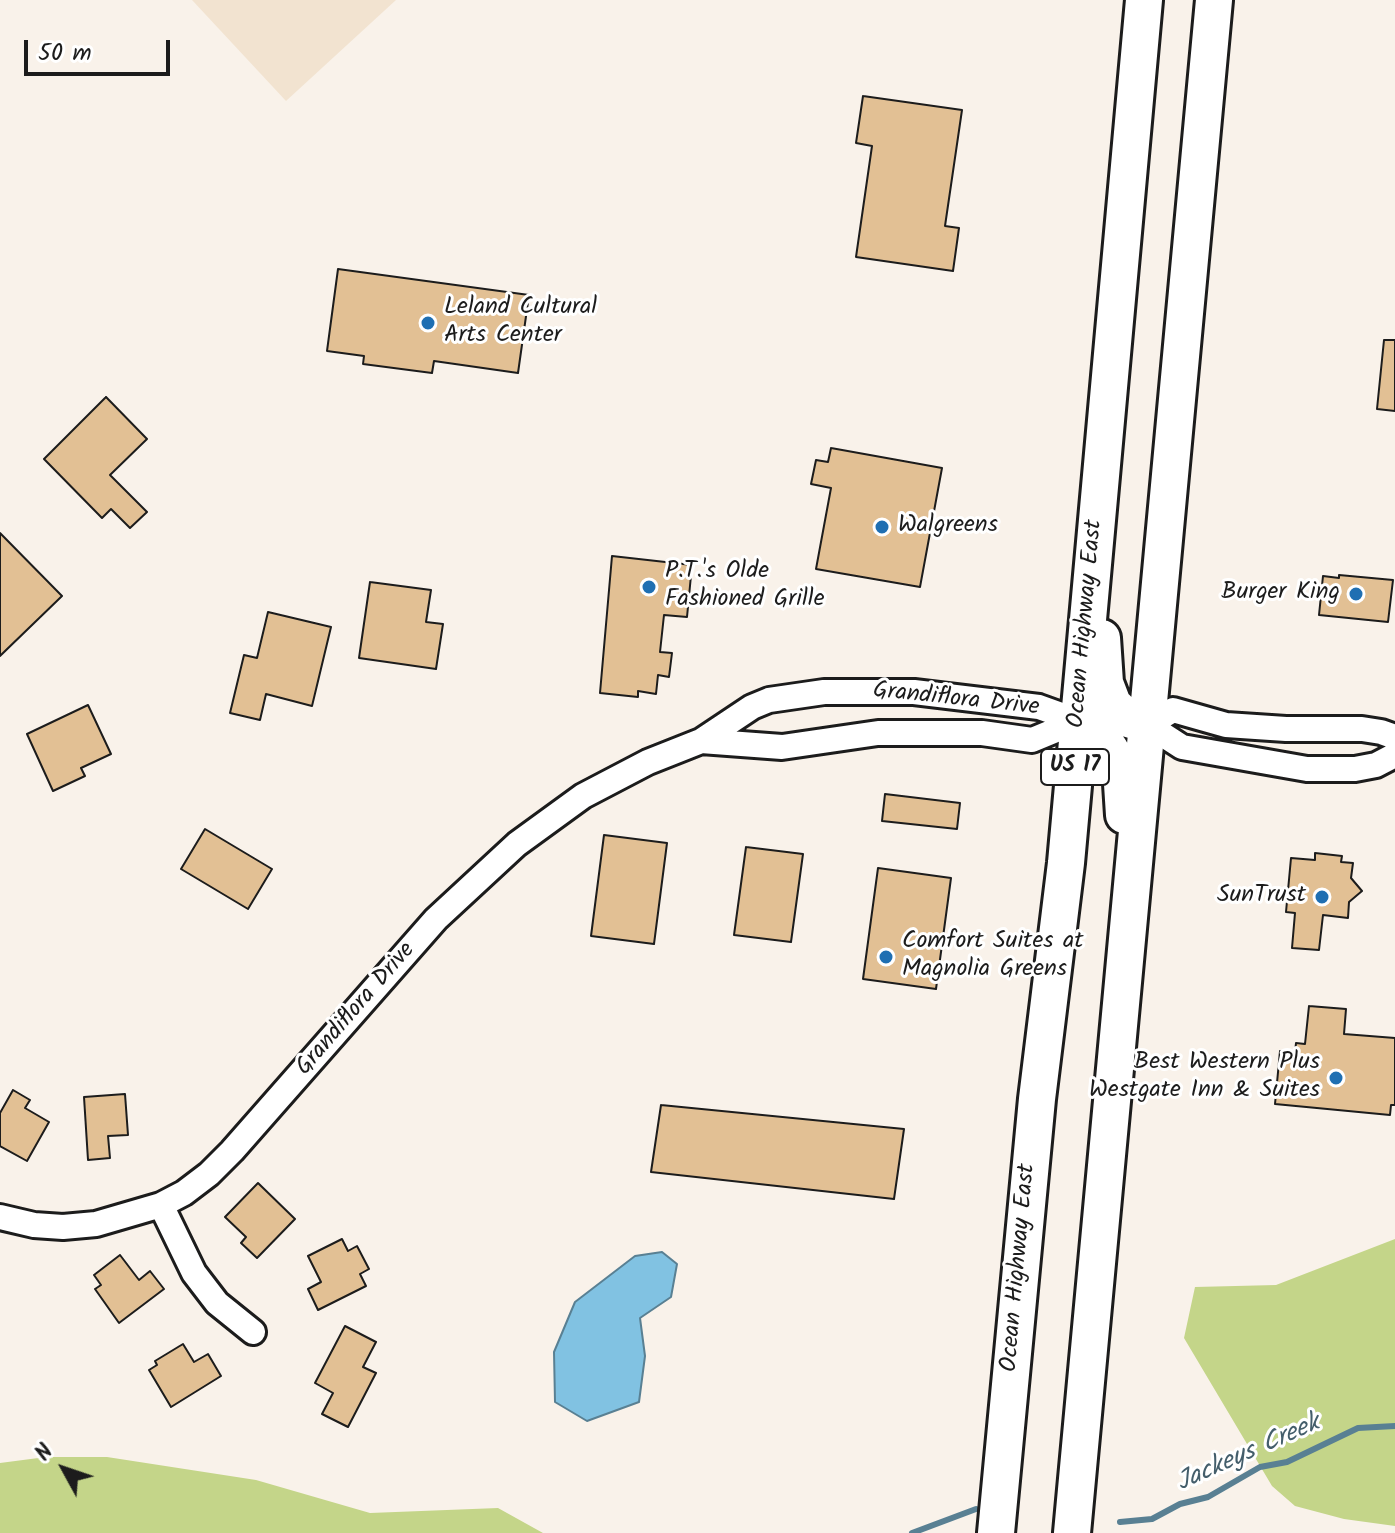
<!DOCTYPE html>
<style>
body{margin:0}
#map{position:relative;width:1395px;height:1533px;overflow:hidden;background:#f9f2ea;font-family:Kalam,sans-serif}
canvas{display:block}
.north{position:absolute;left:24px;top:1429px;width:80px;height:80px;-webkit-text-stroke:6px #fff;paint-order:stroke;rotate:310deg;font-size:22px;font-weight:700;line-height:32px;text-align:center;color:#1c1c1c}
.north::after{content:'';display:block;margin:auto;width:28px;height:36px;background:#1c1c1c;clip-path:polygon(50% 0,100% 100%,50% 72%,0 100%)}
.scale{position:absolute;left:24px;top:40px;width:146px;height:36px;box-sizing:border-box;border:4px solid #1c1c1c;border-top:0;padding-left:10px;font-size:24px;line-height:28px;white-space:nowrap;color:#1c1c1c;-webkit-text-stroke:6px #fff;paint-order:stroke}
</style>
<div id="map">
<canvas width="1395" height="1533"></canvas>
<div class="north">N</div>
<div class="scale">50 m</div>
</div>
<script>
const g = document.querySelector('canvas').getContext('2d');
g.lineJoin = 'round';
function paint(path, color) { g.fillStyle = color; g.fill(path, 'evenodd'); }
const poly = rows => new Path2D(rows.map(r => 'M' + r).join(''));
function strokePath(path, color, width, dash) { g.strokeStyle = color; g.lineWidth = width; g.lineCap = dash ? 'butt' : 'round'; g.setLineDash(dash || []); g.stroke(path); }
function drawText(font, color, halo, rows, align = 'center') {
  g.font = font + ' Kalam,sans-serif'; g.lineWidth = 6; g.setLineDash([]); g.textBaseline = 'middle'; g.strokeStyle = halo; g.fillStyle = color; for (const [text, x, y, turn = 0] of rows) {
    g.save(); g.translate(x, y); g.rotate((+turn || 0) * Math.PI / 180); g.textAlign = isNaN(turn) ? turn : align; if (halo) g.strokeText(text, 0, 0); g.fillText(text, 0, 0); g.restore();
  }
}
paint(poly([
 [192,0,396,0,286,101]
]), '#f2e3d0');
paint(poly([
 [1395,1239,1395,1526,1344,1519,1295,1506,1272,1486,1184,1338,1195,1287,1276,1285],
 [46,1457,107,1457,256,1480,370,1513,498,1508,543,1533,0,1533,0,1463]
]), '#c4d589');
const water = poly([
 [662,1252,677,1264,671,1297,640,1318,645,1356,639,1402,587,1421,555,1402,554,1352,575,1302,635,1256,662,1252]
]);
paint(water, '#81c2e2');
strokePath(water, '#598093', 2);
strokePath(poly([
 [1120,1522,1152,1519,1180,1504,1208,1497,1260,1467,1287,1462,1358,1428,1395,1426],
 [912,1533,976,1509]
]), '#598093', 6);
const building = poly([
 [863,96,962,110,945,226,959,228,953,271,856,257,872,146,856,143,863,96],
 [338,269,529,295,518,373,434,361,432,373,363,364,364,356,327,351,338,269],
 [1384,340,1395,340,1395,411,1377,409,1384,340],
 [106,397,147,439,110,475,147,512,130,528,111,509,102,518,44,459,106,397],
 [831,448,942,468,920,587,816,569,831,488,811,484,816,460,828,462,831,448],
 [0,533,62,596,0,656,0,533],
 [612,556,692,565,687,617,664,615,660,652,672,653,669,677,658,675,656,694,638,691,638,697,600,693,612,556],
 [1339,575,1393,580,1388,622,1319,615,1323,576,1339,578,1339,575],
 [370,582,431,590,426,622,443,624,436,669,359,658,370,582],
 [268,612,331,627,312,706,266,694,260,720,230,713,244,655,257,658,268,612],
 [88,705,111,754,81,768,85,776,53,791,27,734,88,705],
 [885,794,960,803,957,829,882,821,885,794],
 [205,829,272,869,248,909,181,869,205,829],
 [604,835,667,843,654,944,591,936,604,835],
 [746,847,803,854,791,942,734,935,746,847],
 [1315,853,1342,856,1341,862,1353,863,1351,878,1362,891,1349,902,1348,918,1323,915,1319,950,1292,948,1295,913,1286,912,1291,858,1315,860,1315,853],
 [878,868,951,878,936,989,863,979,878,868],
 [1309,1006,1346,1009,1344,1034,1395,1038,1395,1105,1391,1105,1390,1115,1275,1104,1280,1051,1295,1052,1296,1043,1305,1044,1309,1006],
 [13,1090,30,1100,25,1108,49,1122,27,1161,0,1146,0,1113,13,1090],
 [125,1094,128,1135,108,1136,110,1158,88,1160,84,1097,125,1094],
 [661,1105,904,1129,894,1199,651,1172,661,1105],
 [258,1183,295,1219,257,1258,241,1243,246,1237,225,1217,258,1183],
 [342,1239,348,1251,357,1246,369,1269,360,1274,366,1286,318,1310,308,1289,321,1282,308,1256,342,1239],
 [120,1255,139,1280,150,1271,164,1289,119,1323,95,1289,101,1285,94,1275,120,1255],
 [345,1326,376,1342,363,1367,376,1373,348,1427,322,1414,333,1393,315,1383,345,1326],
 [183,1344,194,1362,208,1354,221,1376,171,1407,149,1370,157,1365,155,1361,183,1344]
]);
paint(building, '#e2c094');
strokePath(building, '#1c1c1c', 2);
const minor = poly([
 [1395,737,1381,732,1362,729,1286,729,1226,725,1173,710,1148,725,1182,747,1307,769,1355,769,1376,765,1395,755],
 [701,741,782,747,878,733,982,733,1032,740,1078,721],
 [161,1205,194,1273,217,1303,253,1332],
 [0,1217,34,1225,63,1227,96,1224,161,1205,184,1193,209,1174,232,1151,436,919,517,844,583,796,648,762,701,741,752,707,769,700,824,692,914,692,1039,707,1078,721]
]);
const highway = poly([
 [1102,638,1105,683,1113,704,1128,719,1148,725],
 [1078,721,1095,732,1110,749,1121,768,1124,815],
 [996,1533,1037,1099,1066,863,1144,0],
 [1072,1533,1214,0]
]);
strokePath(minor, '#1c1c1c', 30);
strokePath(highway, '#1c1c1c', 42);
strokePath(minor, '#fff', 24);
strokePath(highway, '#fff', 36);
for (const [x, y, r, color] of [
 [428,323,8,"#1f6fb2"],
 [882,527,8,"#1f6fb2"],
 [649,587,8,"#1f6fb2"],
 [1356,594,8,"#1f6fb2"],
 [1322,897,8,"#1f6fb2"],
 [886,957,8,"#1f6fb2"],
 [1336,1078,8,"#1f6fb2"]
]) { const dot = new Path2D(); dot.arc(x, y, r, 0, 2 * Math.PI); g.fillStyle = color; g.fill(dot); strokePath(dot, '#fff', 3); }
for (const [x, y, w] of [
 [1075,767,68]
]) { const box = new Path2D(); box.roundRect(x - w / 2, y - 18, w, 36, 6); g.fillStyle = '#fff'; g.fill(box); strokePath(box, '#1c1c1c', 2); }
drawText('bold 22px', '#1c1c1c', null, [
 ["US 17",1075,767]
]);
drawText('24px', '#1c1c1c', '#fff', [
 ["Leland Cultural",444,309],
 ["Arts Center",444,337],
 ["Walgreens",898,527],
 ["P.T.'s Olde",665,573],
 ["Fashioned Grille",665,601],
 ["Burger King",1340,594,"right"],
 ["SunTrust",1306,897,"right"],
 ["Comfort Suites at",902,943],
 ["Magnolia Greens",902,971],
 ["Best Western Plus",1320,1064,"right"],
 ["Westgate Inn & Suites",1320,1092,"right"]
], 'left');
drawText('24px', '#1c1c1c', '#fff', [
 ["Ocean Highway East",1087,624,-85],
 ["Grandiflora Drive",956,701,6],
 ["Grandiflora Drive",357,1010,-49],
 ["Ocean Highway East",1020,1268,-85]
]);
drawText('italic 26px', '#445e6b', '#fff', [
 ["Jackeys Creek",1249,1455,-24]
]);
</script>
